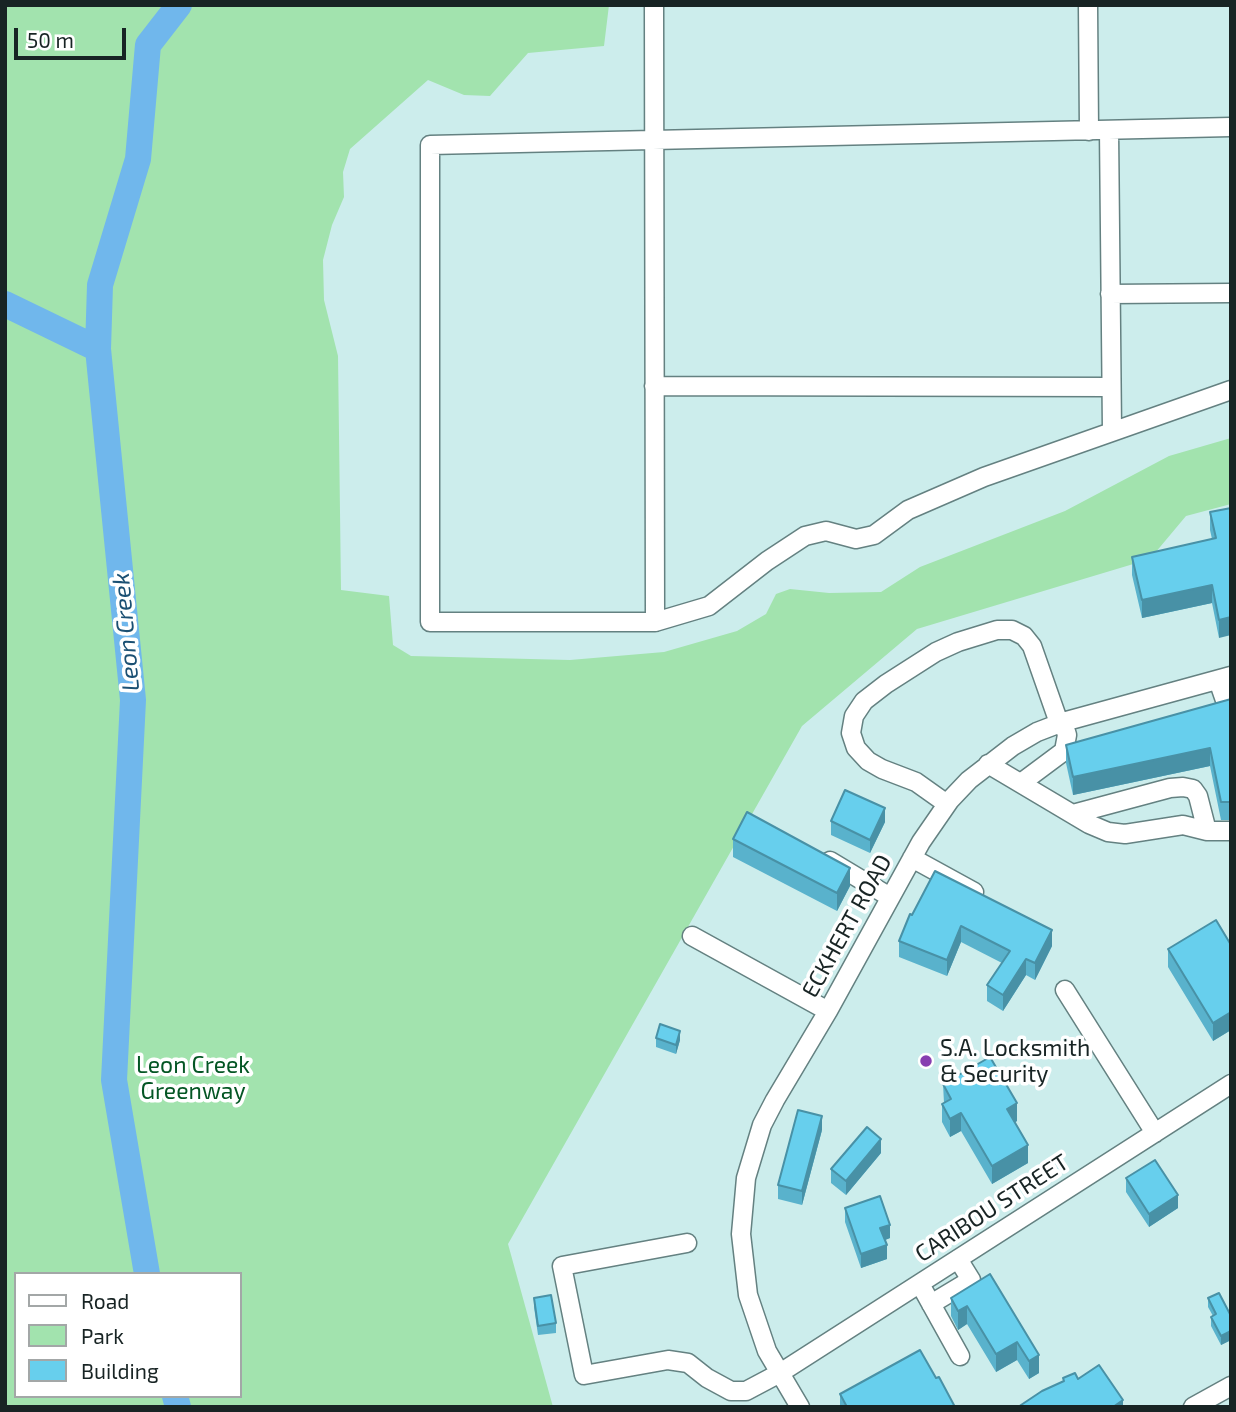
<!DOCTYPE html>
<style>
body{margin:0}
#map{position:relative;width:1236px;height:1412px;overflow:hidden;background:#ccedec;font-family:"Exo 2",sans-serif}
canvas{display:block}
.frame{position:absolute;inset:0;border:7px solid #182424;pointer-events:none}
.legend{position:absolute;left:14px;top:1272px;width:228px;height:126px;box-sizing:border-box;background:#fff;border:2px solid #a3a7a7;margin:0;padding:9px 12px;list-style:none;font-size:21px;color:#182424}
.legend li{display:flex;align-items:center;gap:14px;height:35px}
.legend b{width:35px;border:2px solid #a3a7a7}
.scale{position:absolute;left:14px;top:28px;width:112px;height:32px;box-sizing:border-box;border:4px solid #182424;border-top:0;padding-left:9px;font-size:21px;line-height:24px;white-space:nowrap;color:#182424;-webkit-text-stroke:5px #fff;paint-order:stroke}
</style>
<div id="map">
<canvas width="1236" height="1412"></canvas>
<div class="frame"></div>
<ul class="legend">
<li><b style="height:9px;background:#fff"></b>Road</li>
<li><b style="height:19px;background:#a2e3ae"></b>Park</li>
<li><b style="height:19px;background:#67cfed"></b>Building</li>
</ul>
<div class="scale">50 m</div>
</div>
<script>
const g = document.querySelector('canvas').getContext('2d');
g.lineJoin = 'round';
function paint(path, color) { g.fillStyle = color; g.fill(path, 'evenodd'); }
const poly = rows => new Path2D(rows.map(r => 'M' + r).join(''));
function strokePath(path, color, width, dash) { g.strokeStyle = color; g.lineWidth = width; g.lineCap = dash ? 'butt' : 'round'; g.setLineDash(dash || []); g.stroke(path); }
function drawText(font, color, halo, rows, align = 'center') {
  g.font = font + ' "Exo 2",sans-serif'; g.lineWidth = 7; g.setLineDash([]); g.textBaseline = 'middle'; g.strokeStyle = halo; g.fillStyle = color; for (const [text, x, y, turn = 0] of rows) {
    g.save(); g.translate(x, y); g.rotate((+turn || 0) * Math.PI / 180); g.textAlign = isNaN(turn) ? turn : align; if (halo) g.strokeText(text, 0, 0); g.fillText(text, 0, 0); g.restore();
  }
}
paint(poly([
 [5,5,609,5,604,46,528,53,490,96,464,95,428,80,350,149,343,172,344,197,332,225,323,260,324,300,338,356,341,590,389,596,393,645,411,656,570,660,664,652,737,631,766,614,776,594,790,589,829,593,881,592,920,567,1065,511,1169,456,1231,438,1231,504,1186,516,1150,559,917,629,802,726,508,1244,553,1407,5,1407],
 [16,1274,240,1274,240,1396,16,1396]
]), '#a2e3ae');
strokePath(poly([
 [5,304,98,349],
 [147,1274,114,1080,133,700,98,349,100,285,138,159,148,45,179,5],
 [175,1396,178,1407]
]), '#70b7ec', 26);
const minor = poly([
 [654,5,655,622],
 [1088,5,1089,131],
 [1231,127,430,145,430,622,655,622,709,606,767,561,805,536,826,531,856,539,874,535,908,510,984,477,1231,390],
 [1109,130,1112,431],
 [1110,294,1231,293],
 [654,386,1111,387],
 [1218,680,1227,706],
 [988,764,1089,824,1108,832,1125,834,1183,825,1207,831,1231,831],
 [1021,783,1064,751,1067,735,1063,722],
 [947,804,916,782,882,769,868,761,856,748,851,733,854,716,864,701,886,684,936,652,958,642,997,630,1012,630,1024,636,1032,646,1059,723],
 [1073,814,1170,788,1183,787,1193,789,1198,796,1207,831],
 [912,858,974,892],
 [830,861,890,897],
 [692,936,828,1011],
 [1065,990,1155,1133],
 [687,1243,562,1266,584,1375,668,1360,688,1363,707,1378,731,1391,746,1391,780,1373,1231,1084],
 [920,1284,960,1356],
 [931,1304,971,1280,958,1259],
 [800,1407,767,1351,748,1295,741,1234,746,1178,762,1125,775,1100,828,1011,921,842,950,800,969,780,1013,746,1037,732,1063,722,1231,676],
 [1193,1407,1231,1386]
]);
strokePath(minor, '#648181', 21);
strokePath(minor, '#fff', 18);
paint(poly([
 [1231,508,1219,638,1212,603,1142,618,1132,575,1132,557,1212,539,1210,530,1210,512],
 [1231,699,1231,820,1221,820,1210,766,1073,795,1066,763,1066,745],
 [831,821,885,822,870,853,831,835],
 [733,839,850,886,837,911,733,857],
 [910,914,1052,946,1035,980,1026,975,1003,1011,987,1001,987,985,1002,963,961,942,947,976,899,957,899,941],
 [1231,945,1231,1030,1213,1041,1168,967,1168,949],
 [656,1038,680,1040,676,1054,656,1047],
 [943,1084,1017,1121,1015,1122,1028,1163,992,1184,961,1131,950,1137,942,1122,942,1104,944,1103],
 [822,1130,802,1205,778,1199,778,1185],
 [881,1153,846,1195,831,1183,831,1169],
 [1126,1178,1178,1208,1149,1227,1126,1192],
 [845,1208,890,1238,885,1240,887,1259,861,1268,845,1222],
 [990,1274,1039,1373,1029,1379,1017,1360,996,1372,967,1324,958,1330,951,1316,951,1298],
 [534,1298,556,1323,556,1333,538,1335,534,1307],
 [1208,1298,1231,1316,1231,1340,1221,1345,1211,1326,1211,1317,1213,1316,1208,1307],
 [936,1378,955,1407,840,1407,840,1394]
]), '#59b2cc');
paint(poly([
 [1212,585,1212,603,1142,618,1142,600],
 [1231,617,1231,635,1219,638,1219,620],
 [1210,748,1210,766,1073,795,1073,777],
 [885,808,885,822,870,853,870,840],
 [850,868,850,886,837,911,837,893],
 [961,926,961,942,947,976,947,960],
 [1052,930,1052,946,1035,980,1035,963],
 [1026,959,1026,975,1003,1011,1003,995],
 [1231,1012,1231,1030,1213,1041,1213,1023],
 [680,1031,680,1040,676,1054,676,1045],
 [1017,1103,1017,1121,1007,1127,1007,1109],
 [961,1113,961,1131,950,1137,950,1119],
 [822,1116,822,1130,802,1205,802,1191],
 [881,1139,881,1153,846,1195,846,1181],
 [1028,1145,1028,1163,992,1184,992,1166],
 [1178,1195,1178,1208,1149,1227,1149,1214],
 [890,1225,890,1238,880,1242,880,1228],
 [887,1245,887,1259,861,1268,861,1254],
 [967,1306,967,1324,958,1330,958,1311],
 [1231,1331,1231,1340,1221,1345,1221,1336],
 [1017,1342,1017,1360,996,1372,996,1354],
 [1039,1355,1039,1373,1029,1379,1029,1361],
 [1123,1400,1123,1407,1113,1407]
]), '#4891a6');
const building = poly([
 [1231,508,1231,617,1219,620,1212,585,1142,600,1132,557,1216,538,1210,512,1231,508],
 [1231,699,1231,802,1221,802,1210,748,1073,777,1066,745,1231,699],
 [845,790,885,808,870,840,831,821,845,790],
 [747,812,850,868,837,893,733,839,747,812],
 [935,871,1052,930,1035,963,1026,959,1003,995,987,985,1010,951,961,926,947,960,899,941,910,914,912,915,935,871],
 [1216,920,1231,945,1231,1012,1213,1023,1168,949,1216,920],
 [660,1024,680,1031,676,1045,656,1038,660,1024],
 [990,1057,1017,1103,1007,1109,1028,1145,992,1166,961,1113,950,1119,942,1104,951,1099,943,1084,990,1057],
 [798,1110,822,1116,802,1191,778,1185,798,1110],
 [867,1127,881,1139,846,1181,831,1169,867,1127],
 [1155,1160,1178,1195,1149,1214,1126,1178,1155,1160],
 [880,1196,890,1225,880,1228,887,1245,861,1254,845,1208,880,1196],
 [990,1274,1039,1355,1029,1361,1017,1342,996,1354,967,1306,958,1311,951,1298,990,1274],
 [1219,1293,1231,1316,1231,1331,1221,1336,1211,1317,1216,1314,1208,1298,1219,1293],
 [551,1295,556,1323,538,1326,534,1298,551,1295],
 [920,1350,936,1378,939,1377,955,1407,847,1407,840,1394,920,1350],
 [1099,1365,1123,1400,1113,1407,1018,1407,1042,1391,1064,1381,1063,1378,1075,1373,1078,1379,1099,1365]
]);
paint(building, '#67cfed');
strokePath(building, '#4891a6', 2);
for (const [x, y, r, color] of [
 [926,1061,7,"#873eb0"]
]) { const dot = new Path2D(); dot.arc(x, y, r, 0, 2 * Math.PI); g.fillStyle = color; g.fill(dot); strokePath(dot, '#fff', 2.5); }
drawText('23px', '#182424', '#fff', [
 ["ECKHERT ROAD",847,926,-61],
 ["CARIBOU STREET",992,1208,-33]
]);
drawText('23px', '#182424', '#fff', [
 ["S.A. Locksmith",940,1048],
 ["& Security",940,1074]
], 'left');
drawText('23px', '#045624', '#fff', [
 ["Leon Creek",193,1065],
 ["Greenway",193,1091]
]);
drawText('italic 24px', '#1b5073', '#fff', [
 ["Leon Creek",126,632,-95]
]);
</script>
